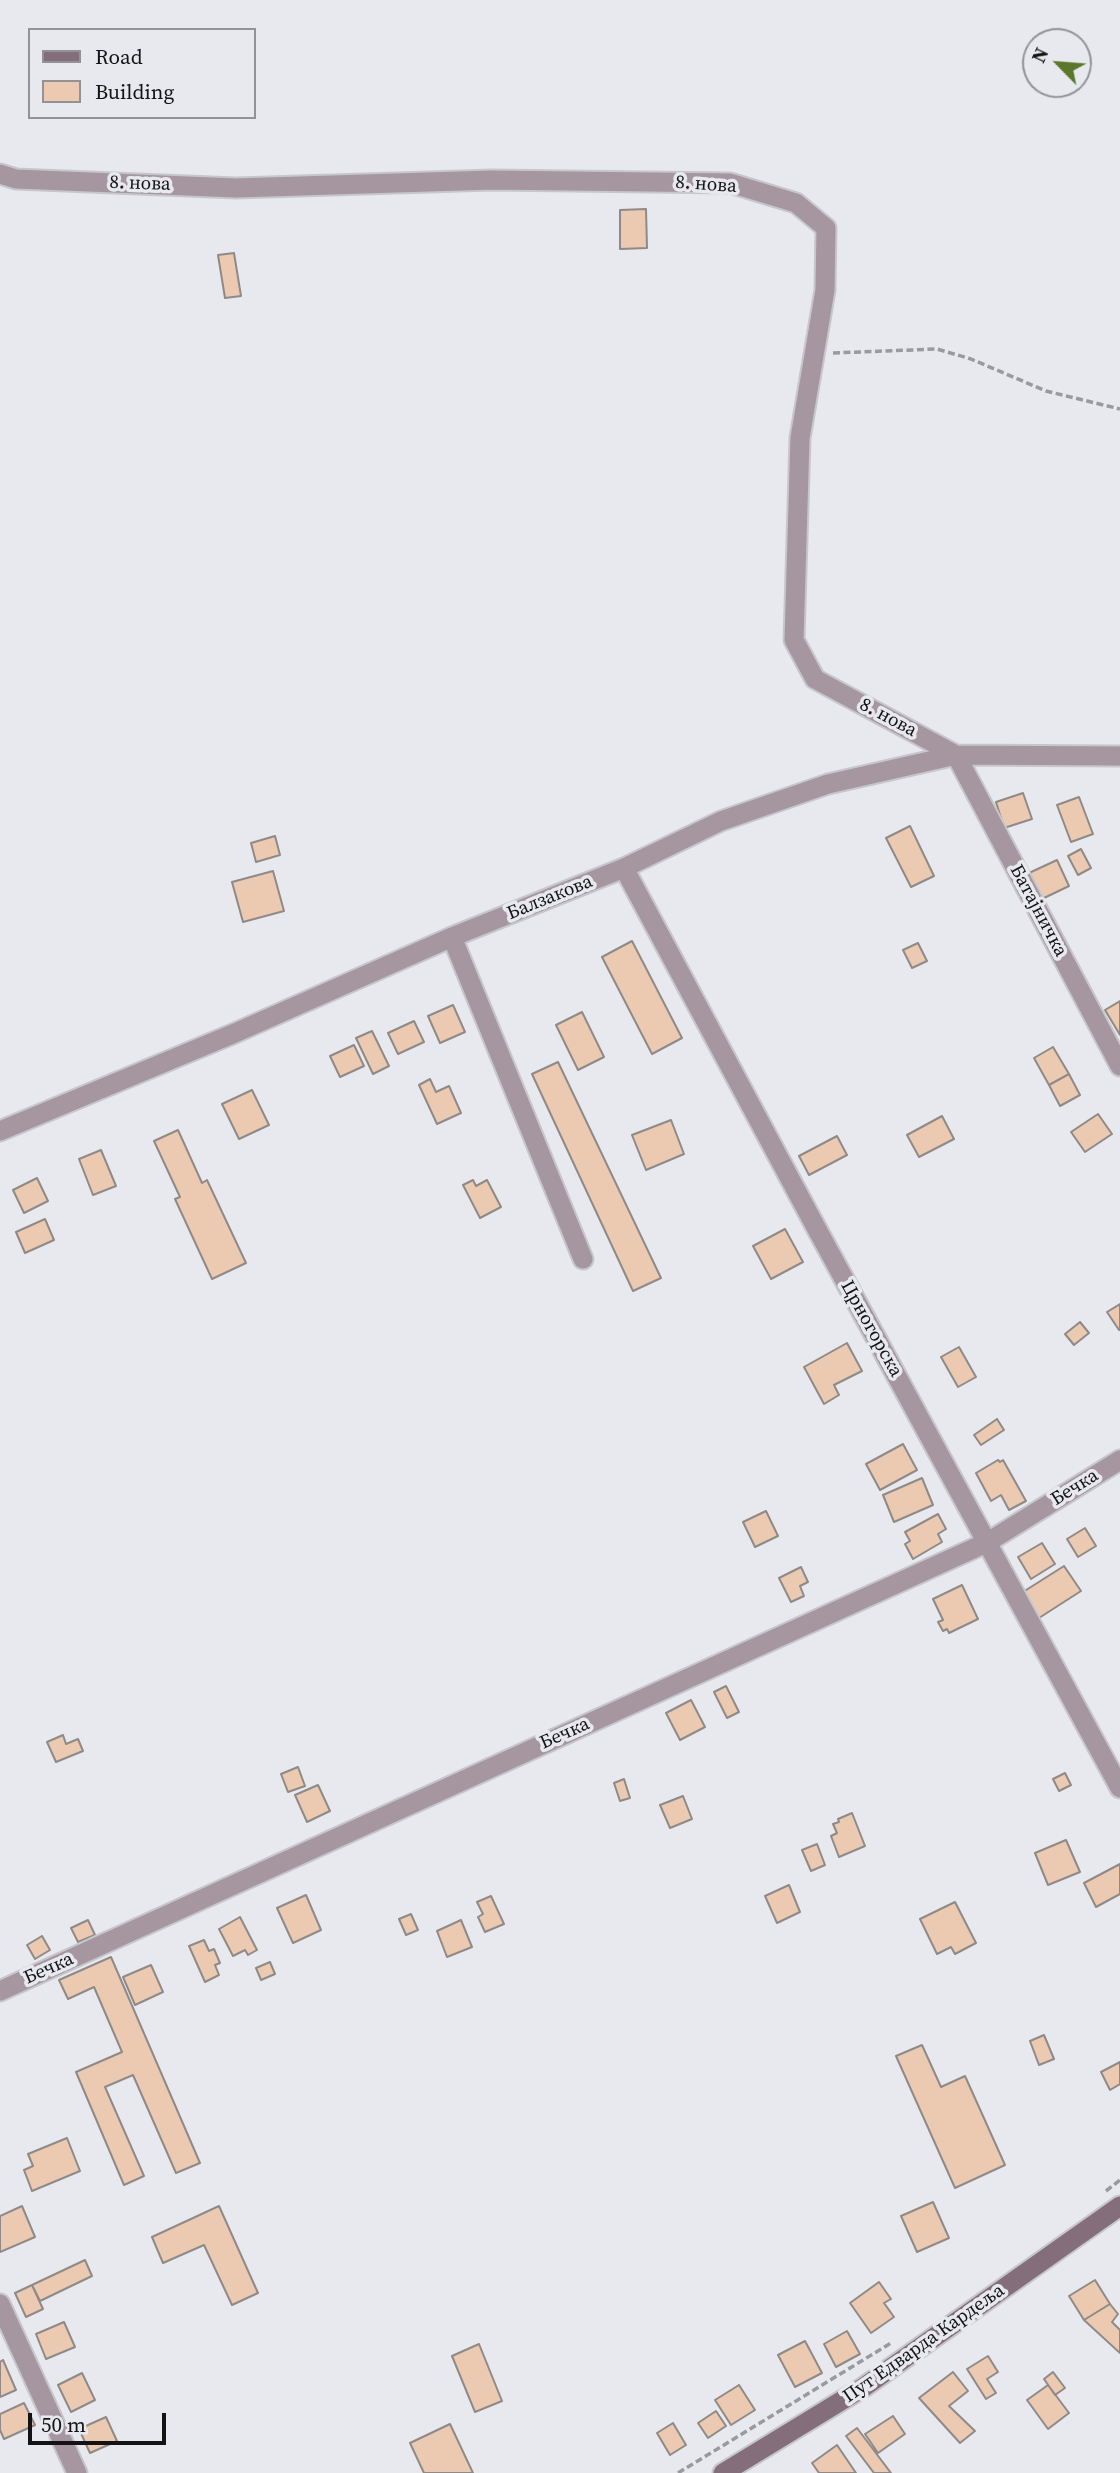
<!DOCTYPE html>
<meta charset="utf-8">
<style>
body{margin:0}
#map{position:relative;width:1120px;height:2473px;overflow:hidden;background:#e8e9ee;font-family:"Source Serif 4",serif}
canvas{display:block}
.legend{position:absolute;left:28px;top:28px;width:228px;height:91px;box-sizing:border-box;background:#e8e9ee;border:2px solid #939397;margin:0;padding:9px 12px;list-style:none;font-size:21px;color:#131315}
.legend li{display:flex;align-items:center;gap:14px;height:35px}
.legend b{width:35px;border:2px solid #939397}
.north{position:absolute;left:1022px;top:28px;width:70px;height:70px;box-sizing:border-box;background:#e8e9ee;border:2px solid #939397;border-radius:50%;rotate:295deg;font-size:19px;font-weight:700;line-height:28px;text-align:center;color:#131315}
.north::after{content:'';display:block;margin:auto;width:24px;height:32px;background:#5a772c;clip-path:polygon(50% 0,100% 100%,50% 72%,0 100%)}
.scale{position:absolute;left:28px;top:2413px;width:138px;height:32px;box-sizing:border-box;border:4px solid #131315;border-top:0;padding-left:9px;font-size:21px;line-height:24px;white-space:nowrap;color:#131315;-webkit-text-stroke:5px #e8e9ee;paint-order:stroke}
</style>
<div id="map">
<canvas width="1120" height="2473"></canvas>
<ul class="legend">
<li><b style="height:9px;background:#846e7b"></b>Road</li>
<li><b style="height:19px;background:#ebcab1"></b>Building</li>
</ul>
<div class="north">N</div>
<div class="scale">50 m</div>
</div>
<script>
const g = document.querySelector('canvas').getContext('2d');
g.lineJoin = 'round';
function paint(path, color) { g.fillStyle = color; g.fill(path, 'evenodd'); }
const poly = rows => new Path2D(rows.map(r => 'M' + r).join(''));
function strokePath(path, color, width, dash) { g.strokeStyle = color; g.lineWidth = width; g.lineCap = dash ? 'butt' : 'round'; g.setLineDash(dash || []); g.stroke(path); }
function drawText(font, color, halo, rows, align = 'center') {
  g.font = font + ' "Source Serif 4",serif'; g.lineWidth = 7; g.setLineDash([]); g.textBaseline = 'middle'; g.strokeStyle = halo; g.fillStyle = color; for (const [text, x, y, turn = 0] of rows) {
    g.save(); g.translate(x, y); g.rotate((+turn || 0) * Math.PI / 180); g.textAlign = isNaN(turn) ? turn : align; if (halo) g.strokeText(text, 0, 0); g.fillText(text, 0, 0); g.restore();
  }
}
const building = poly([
 [646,209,647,248,620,249,620,210,646,209],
 [234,253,241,296,225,298,218,255,234,253],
 [1023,793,1032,819,1004,828,996,802,1023,793],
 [1079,797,1093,834,1071,842,1057,805,1079,797],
 [910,826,934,876,911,887,886,838,910,826],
 [275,836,280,855,256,862,251,843,275,836],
 [1081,849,1091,868,1078,875,1068,856,1081,849],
 [1057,860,1069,886,1042,899,1029,873,1057,860],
 [273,871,284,911,243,922,232,882,273,871],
 [632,941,682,1038,652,1054,602,957,632,941],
 [918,943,927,961,912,968,903,950,918,943],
 [1120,1001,1120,1035,1105,1010,1120,1001],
 [453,1005,465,1032,440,1043,428,1016,453,1005],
 [582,1012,604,1057,578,1070,556,1025,582,1012],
 [414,1021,424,1042,398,1054,388,1033,414,1021],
 [372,1031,389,1066,373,1074,356,1038,372,1031],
 [354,1045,364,1066,340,1077,330,1056,354,1045],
 [1053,1047,1069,1074,1049,1085,1034,1058,1053,1047],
 [558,1062,661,1278,633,1291,532,1074,558,1062],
 [1069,1074,1080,1095,1060,1106,1049,1085,1069,1074],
 [430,1079,436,1092,449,1086,461,1113,437,1124,419,1085,430,1079],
 [252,1090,269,1125,239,1139,222,1104,252,1090],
 [1098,1114,1112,1134,1085,1152,1071,1132,1098,1114],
 [942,1116,954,1139,919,1157,907,1135,942,1116],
 [671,1120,684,1154,646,1170,632,1135,671,1120],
 [178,1130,202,1183,207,1180,246,1263,212,1279,175,1199,180,1197,154,1141,178,1130],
 [837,1136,847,1155,809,1175,799,1156,837,1136],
 [101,1150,116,1186,93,1195,79,1159,101,1150],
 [37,1178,48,1201,24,1213,13,1190,37,1178],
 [473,1180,476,1186,487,1180,501,1207,480,1218,463,1185,473,1180],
 [45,1219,54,1240,25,1253,16,1232,45,1219],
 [785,1229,803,1262,771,1279,753,1246,785,1229],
 [1120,1304,1120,1330,1119,1330,1107,1312,1120,1304],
 [1080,1322,1089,1333,1074,1345,1065,1334,1080,1322],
 [847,1343,862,1371,834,1385,839,1395,824,1404,804,1367,847,1343],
 [959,1347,976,1377,958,1387,941,1357,959,1347],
 [997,1419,1004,1430,981,1445,974,1435,997,1419],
 [903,1444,917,1470,880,1490,866,1464,903,1444],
 [998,1460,1000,1462,1003,1460,1026,1501,1009,1510,1001,1495,991,1501,976,1473,998,1460],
 [922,1478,933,1505,894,1522,883,1495,922,1478],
 [766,1511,778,1536,755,1547,743,1522,766,1511],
 [938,1514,946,1529,938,1534,942,1542,913,1559,905,1544,910,1541,905,1532,938,1514],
 [1085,1528,1096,1546,1078,1557,1067,1539,1085,1528],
 [1042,1543,1055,1564,1031,1579,1018,1557,1042,1543],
 [1064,1566,1081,1591,1039,1618,1023,1592,1064,1566],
 [801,1567,808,1582,800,1586,804,1596,791,1602,779,1578,801,1567],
 [962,1585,978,1619,949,1633,947,1629,943,1631,938,1622,943,1620,933,1599,962,1585],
 [726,1686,739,1712,727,1718,714,1692,726,1686],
 [691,1700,705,1727,680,1740,666,1713,691,1700],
 [63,1735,66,1744,78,1739,83,1751,56,1762,47,1742,63,1735],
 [298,1767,305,1786,288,1792,281,1774,298,1767],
 [1065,1773,1071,1785,1059,1791,1053,1779,1065,1773],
 [624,1779,630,1798,620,1801,614,1783,624,1779],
 [318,1785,330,1811,307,1822,295,1795,318,1785],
 [683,1796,692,1819,670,1828,660,1805,683,1796],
 [852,1813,865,1846,839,1857,831,1836,837,1833,833,1824,839,1822,838,1819,852,1813],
 [1066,1840,1080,1872,1048,1885,1035,1853,1066,1840],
 [817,1844,825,1865,811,1871,802,1850,817,1844],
 [1120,1864,1120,1894,1096,1907,1084,1883,1120,1864],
 [789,1885,800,1912,777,1923,765,1896,789,1885],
 [306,1895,321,1930,293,1943,277,1908,306,1895],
 [491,1896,504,1924,485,1932,478,1917,483,1914,477,1902,491,1896],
 [955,1902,976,1943,955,1954,951,1947,937,1954,920,1919,955,1902],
 [411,1914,418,1930,406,1935,399,1919,411,1914],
 [240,1917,257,1950,248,1955,245,1950,233,1956,219,1929,240,1917],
 [88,1920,95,1935,78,1942,71,1928,88,1920],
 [461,1920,472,1947,447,1957,437,1931,461,1920],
 [42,1936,50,1950,35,1959,27,1945,42,1936],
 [204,1940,209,1951,214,1949,220,1963,215,1965,219,1975,205,1982,189,1946,204,1940],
 [111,1957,200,2163,176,2173,133,2075,105,2087,144,2176,124,2185,76,2072,122,2052,94,1987,68,1999,59,1980,111,1957],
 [270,1962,275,1974,261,1980,256,1968,270,1962],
 [151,1965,163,1992,135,2005,123,1977,151,1965],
 [1044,2035,1054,2059,1039,2065,1030,2041,1044,2035],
 [922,2045,941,2087,965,2076,1005,2165,955,2188,896,2056,922,2045],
 [1120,2062,1120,2084,1110,2090,1101,2072,1120,2062],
 [67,2138,80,2171,32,2191,24,2170,33,2166,28,2154,67,2138],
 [933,2202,949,2238,917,2252,901,2216,933,2202],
 [22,2206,35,2237,0,2252,0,2216,22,2206],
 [219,2206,258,2293,232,2305,204,2245,163,2263,152,2237,219,2206],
 [85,2260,92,2276,40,2301,32,2285,85,2260],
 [1095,2280,1110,2304,1084,2320,1069,2296,1095,2280],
 [879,2282,891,2299,884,2303,894,2317,871,2333,850,2303,879,2282],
 [32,2285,43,2309,26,2317,15,2293,32,2285],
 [1110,2304,1118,2314,1112,2322,1120,2330,1120,2353,1084,2320,1110,2304],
 [64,2322,75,2347,46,2359,36,2334,64,2322],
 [847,2331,860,2354,836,2367,824,2344,847,2331],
 [805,2341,822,2373,795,2387,778,2355,805,2341],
 [479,2344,502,2401,475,2412,452,2356,479,2344],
 [988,2356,998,2372,987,2379,996,2393,986,2399,967,2369,988,2356],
 [3,2360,16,2390,0,2397,0,2362,3,2360],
 [953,2372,968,2391,949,2406,975,2431,960,2443,919,2398,953,2372],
 [1053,2372,1065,2388,1055,2395,1044,2379,1053,2372],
 [82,2373,95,2400,71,2412,58,2385,82,2373],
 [739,2385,755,2410,731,2425,715,2400,739,2385],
 [1048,2385,1069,2413,1048,2429,1027,2400,1048,2385],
 [24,2403,35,2425,4,2439,0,2430,0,2414,24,2403],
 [716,2411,726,2426,708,2438,698,2423,716,2411],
 [893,2416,905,2434,878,2453,865,2434,893,2416],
 [106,2417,117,2441,90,2453,79,2429,106,2417],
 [673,2423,686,2445,670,2455,657,2433,673,2423],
 [450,2424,473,2473,424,2473,410,2443,450,2424],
 [857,2428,891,2473,874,2473,846,2436,857,2428],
 [837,2445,856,2473,819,2473,812,2463,837,2445]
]);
paint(building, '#ebcab1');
strokePath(building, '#8f8a87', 2);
const minor = poly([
 [0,174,16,179,236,188,492,180,730,183,796,203,826,228,825,290,800,438,794,640,815,679,956,755,1120,1066],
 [624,868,812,1220,1120,1788],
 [452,937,583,1259],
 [0,1131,235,1033,452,937,624,868,721,821,828,784,956,755,1120,756],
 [0,1991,988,1542,1120,1460],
 [0,2304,77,2473]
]);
const secondary = poly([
 [723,2473,864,2387,1120,2206]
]);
strokePath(minor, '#c6c7cb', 23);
strokePath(secondary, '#c6c7cb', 23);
strokePath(poly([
 [833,353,937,349,971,359,1046,391,1120,409],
 [1106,2191,1120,2180],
 [678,2473,891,2343]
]), '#999a9d', 3.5, [7, 3.5]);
strokePath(minor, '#a5969f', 19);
strokePath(secondary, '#846e7b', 19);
drawText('19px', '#131315', '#e8e9ee', [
 ["8. нова",140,184,2],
 ["8. нова",706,185,4],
 ["8. нова",888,718,28],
 ["Балзакова",550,898,-22],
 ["Батајничка",1038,911,62],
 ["Црногорска",871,1329,61],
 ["Бечка",1075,1488,-32],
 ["Бечка",565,1734,-24],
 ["Бечка",49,1969,-24],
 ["Пут Едварда Кардеља",924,2344,-35]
]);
</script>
